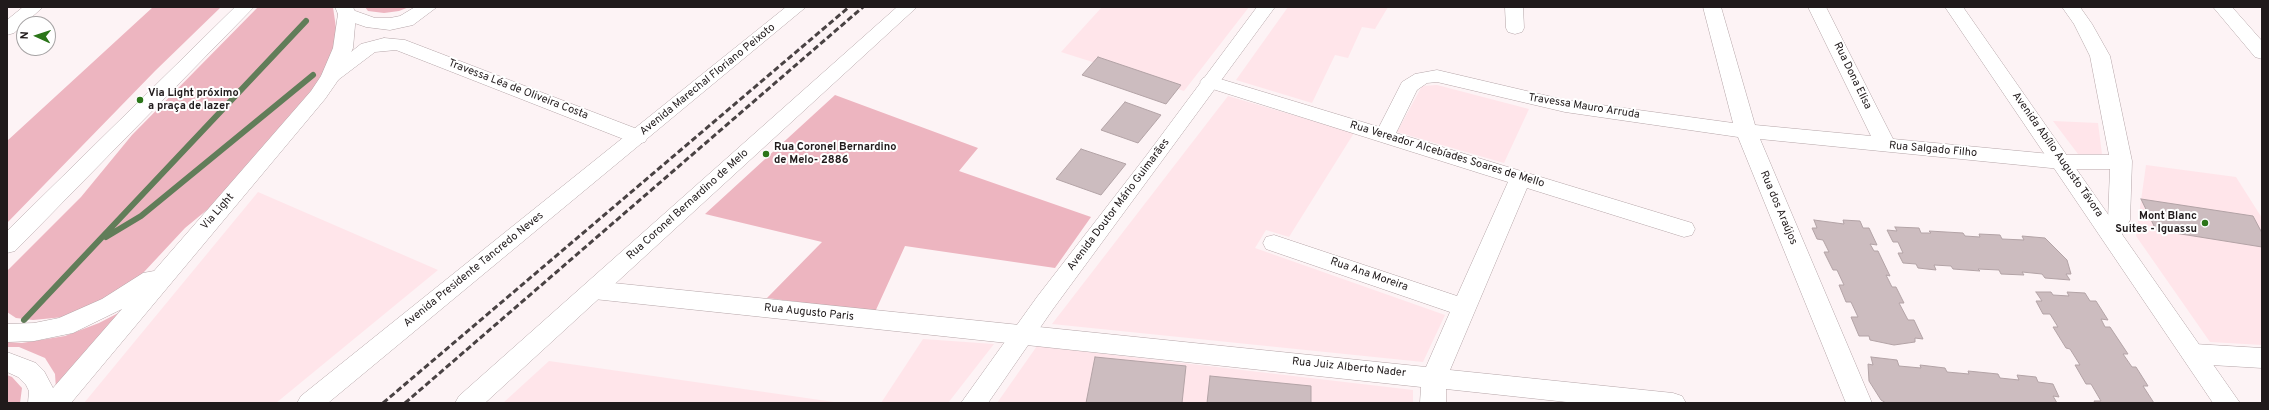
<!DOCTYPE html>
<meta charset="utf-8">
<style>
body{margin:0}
#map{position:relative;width:2269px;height:410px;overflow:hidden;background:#fdf3f5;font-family:Overpass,sans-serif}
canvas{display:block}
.frame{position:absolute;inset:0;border:8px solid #201a1b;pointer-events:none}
.north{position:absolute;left:16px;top:16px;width:40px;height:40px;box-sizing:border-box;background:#fff;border:1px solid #a6a3a4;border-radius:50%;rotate:273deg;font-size:11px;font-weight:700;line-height:16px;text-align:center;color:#201a1b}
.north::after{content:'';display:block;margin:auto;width:14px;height:18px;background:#2b7519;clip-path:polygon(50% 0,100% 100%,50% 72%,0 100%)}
</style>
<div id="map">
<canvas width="2269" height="410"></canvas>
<div class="frame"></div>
<div class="north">N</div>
</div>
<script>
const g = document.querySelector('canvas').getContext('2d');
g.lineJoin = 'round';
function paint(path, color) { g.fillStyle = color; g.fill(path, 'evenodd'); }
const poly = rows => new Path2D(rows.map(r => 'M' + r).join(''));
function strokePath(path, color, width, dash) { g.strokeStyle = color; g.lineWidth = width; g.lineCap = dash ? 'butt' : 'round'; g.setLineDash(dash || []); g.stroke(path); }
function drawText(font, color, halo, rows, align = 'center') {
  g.font = font + ' Overpass,sans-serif'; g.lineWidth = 4; g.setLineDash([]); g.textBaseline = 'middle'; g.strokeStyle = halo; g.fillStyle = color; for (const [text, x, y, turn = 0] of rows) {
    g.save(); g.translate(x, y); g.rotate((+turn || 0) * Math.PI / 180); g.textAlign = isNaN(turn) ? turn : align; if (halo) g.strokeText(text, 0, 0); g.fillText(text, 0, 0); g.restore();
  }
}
paint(poly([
 [1102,7,1249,7,1184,91,1061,52],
 [1288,7,1388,7,1375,29,1362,27,1348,58,1335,55,1312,103,1236,80],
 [1437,85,1529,109,1504,163,1397,132,1422,86],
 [1228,96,1354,133,1289,237,1266,230,1255,248,1445,315,1423,362,1052,324],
 [2053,121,2098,123,2102,154,2078,154],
 [2146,165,2236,177,2262,218,2262,345,2210,342,2136,236],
 [258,192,438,270,276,403,84,403],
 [923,339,994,344,948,403,881,403],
 [1037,346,1413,390,1413,403,997,403],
 [549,361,841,403,503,403]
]), '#ffe5ea');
paint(poly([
 [153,7,221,7,155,71,7,223,7,141],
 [258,7,333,7,336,28,334,50,317,88,219,200,185,228,130,287,64,317,33,320,16,318,7,312,7,271,81,197,132,135],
 [365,7,409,7,399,11,384,13,368,11],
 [835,95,978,148,959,171,1091,217,1055,268,905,246,875,312,767,298,822,242,705,214],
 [126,309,56,389,55,374,45,358,19,347,7,347,7,342,22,343,65,336,99,323],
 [7,375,12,377,22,388,20,403,7,403]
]), '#edb5c0');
strokePath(poly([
 [106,237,141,216,313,75],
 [24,320,306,21]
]), '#617d59', 6);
const building = poly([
 [1098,57,1181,85,1166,104,1082,75,1098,57],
 [1125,102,1161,115,1138,143,1101,130,1125,102],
 [1081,149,1126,164,1101,195,1056,179,1081,149],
 [2141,199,2253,216,2262,233,2262,247,2156,230,2141,199],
 [1814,220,1844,224,1843,220,1860,221,1863,228,1869,228,1877,245,1870,244,1874,251,1878,251,1890,276,1886,275,1892,287,1896,287,1904,303,1899,303,1908,320,1914,320,1923,339,1915,338,1915,342,1894,345,1870,340,1869,336,1859,336,1851,317,1858,317,1851,302,1846,302,1839,285,1844,285,1837,270,1833,270,1824,252,1829,252,1823,240,1817,239,1812,228,1817,228,1814,220],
 [1895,227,1919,228,1921,233,1931,233,1929,231,1963,233,1965,236,1980,237,1979,234,2000,235,2002,239,2024,240,2022,236,2045,238,2067,260,2071,274,2066,274,2070,280,2045,278,2042,274,2022,272,2024,275,2001,274,1999,270,1978,269,1980,271,1953,269,1951,266,1934,265,1936,270,1918,268,1916,264,1903,263,1898,253,1903,253,1898,242,1893,242,1887,230,1897,231,1895,227],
 [2036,292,2051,292,2053,295,2069,296,2067,292,2085,293,2090,301,2096,301,2108,320,2101,319,2105,327,2110,327,2128,354,2123,354,2132,367,2136,367,2148,386,2143,386,2154,403,2095,403,2094,401,2101,401,2091,384,2086,384,2075,365,2080,365,2070,349,2066,348,2053,327,2058,327,2050,314,2043,314,2036,301,2042,301,2036,292],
 [1095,357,1186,366,1182,403,1086,403,1095,357],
 [1871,357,1897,360,1899,366,1921,368,1920,365,1945,368,1947,372,1969,374,1968,371,1998,374,2000,378,2019,380,2017,375,2036,377,2038,382,2053,384,2059,397,2053,396,2057,403,1886,403,1881,400,1869,381,1868,364,1873,365,1871,357],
 [1210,376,1311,386,1311,403,1207,403,1210,376]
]);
paint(building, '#ccbcbf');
strokePath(building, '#b3a3a6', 1);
const minor = poly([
 [23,7,43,7,14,33,7,35,7,20,23,7],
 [415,7,437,7,413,25,390,30,366,27,340,18,338,14,340,10,347,8,375,18,390,18,400,16,415,7],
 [1505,7,1523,7,1524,28,1522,32,1515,34,1508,32,1506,28,1505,7],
 [1703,7,1721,7,1755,125,1871,136,1808,7,1826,7,1893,139,2061,155,2109,155,2090,56,2074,24,2062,7,2080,7,2092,24,2110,56,2132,161,2130,220,2119,240,2111,242,2103,240,2100,234,2108,220,2110,169,2061,169,1760,139,1872,403,1846,403,1738,137,1565,112,1437,82,1427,83,1417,90,1396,133,1692,223,1695,229,1692,235,1684,237,1527,188,1450,370,1673,393,1682,396,1686,403,1576,403,1446,389,1446,403,1420,403,1421,387,594,299,586,296,582,290,586,284,594,281,1426,367,1450,312,1266,249,1263,243,1266,237,1274,235,1457,296,1508,182,1203,86,1200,82,1203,78,1210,76,1217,78,1379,127,1402,82,1415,74,1437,70,1565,100,1733,123,1703,7],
 [2213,7,2232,7,2262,41,2262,59,2255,57,2213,7],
 [384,38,405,40,645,132,648,137,645,142,638,144,631,142,396,50,375,52,338,80,331,82,324,80,321,76,361,44,384,38],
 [2194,344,2262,348,2262,368,2194,364,2185,361,2182,354,2185,347,2194,344]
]);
const major = poly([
 [235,7,254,7,15,251,7,253,7,231,235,7],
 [335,7,353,7,356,14,353,48,341,76,325,99,71,403,28,403,29,391,26,385,18,377,7,372,7,352,36,363,44,371,53,388,122,309,73,333,34,341,7,342,7,324,34,323,59,318,102,299,143,273,154,271,311,91,321,76,333,48,338,14,335,7],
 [786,7,806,7,328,403,297,403,301,396,786,7],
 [897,7,917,7,485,403,455,403,459,396,897,7],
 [1257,7,1275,7,1053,309,988,403,961,403,1037,297,1146,156,1257,7],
 [1945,7,1963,7,2240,403,2213,403,1945,7]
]);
strokePath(minor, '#b5a5a8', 1);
strokePath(major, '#b5a5a8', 1);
paint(minor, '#fff');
paint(major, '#fff');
strokePath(poly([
 [383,403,849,7],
 [405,403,863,7]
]), '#494243', 3, [6, 3]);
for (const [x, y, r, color] of [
 [140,100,4,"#2b7519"],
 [766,154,4,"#2b7519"],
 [2205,223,4,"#2b7519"]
]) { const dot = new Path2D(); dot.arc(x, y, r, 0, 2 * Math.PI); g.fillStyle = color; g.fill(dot); strokePath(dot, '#fff', 1.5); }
drawText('11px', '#201a1b', '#fff', [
 ["Rua Dona Elisa",1852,76,64],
 ["Avenida Marechal Floriano Peixoto",708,80,-39],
 ["Travessa Léa de Oliveira Costa",518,90,21],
 ["Travessa Mauro Arruda",1584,107,9],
 ["Rua Salgado Filho",1933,150,5],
 ["Rua Vereador Alcebíades Soares de Mello",1447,155,17],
 ["Avenida Abílio Augusto Távora",2057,155,55],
 ["Rua Coronel Bernardino de Melo",688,205,-42],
 ["Avenida Doutor Mário Guimarães",1119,205,-53],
 ["Rua dos Araújos",1778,208,67],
 ["Via Light",218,212,-49],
 ["Avenida Presidente Tancredo Neves",474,270,-39],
 ["Rua Ana Moreira",1369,275,19],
 ["Rua Augusto Paris",809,313,6],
 ["Rua Juiz Alberto Nader",1349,368,6]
]);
drawText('bold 11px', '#201a1b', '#fff', [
 ["Via Light próximo",148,94],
 ["a praça de lazer",148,107],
 ["Rua Coronel Bernardino",774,148],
 ["de Melo- 2886",774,161],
 ["Mont Blanc",2197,217,"right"],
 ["Suites - Iguassu",2197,230,"right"]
], 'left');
</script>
